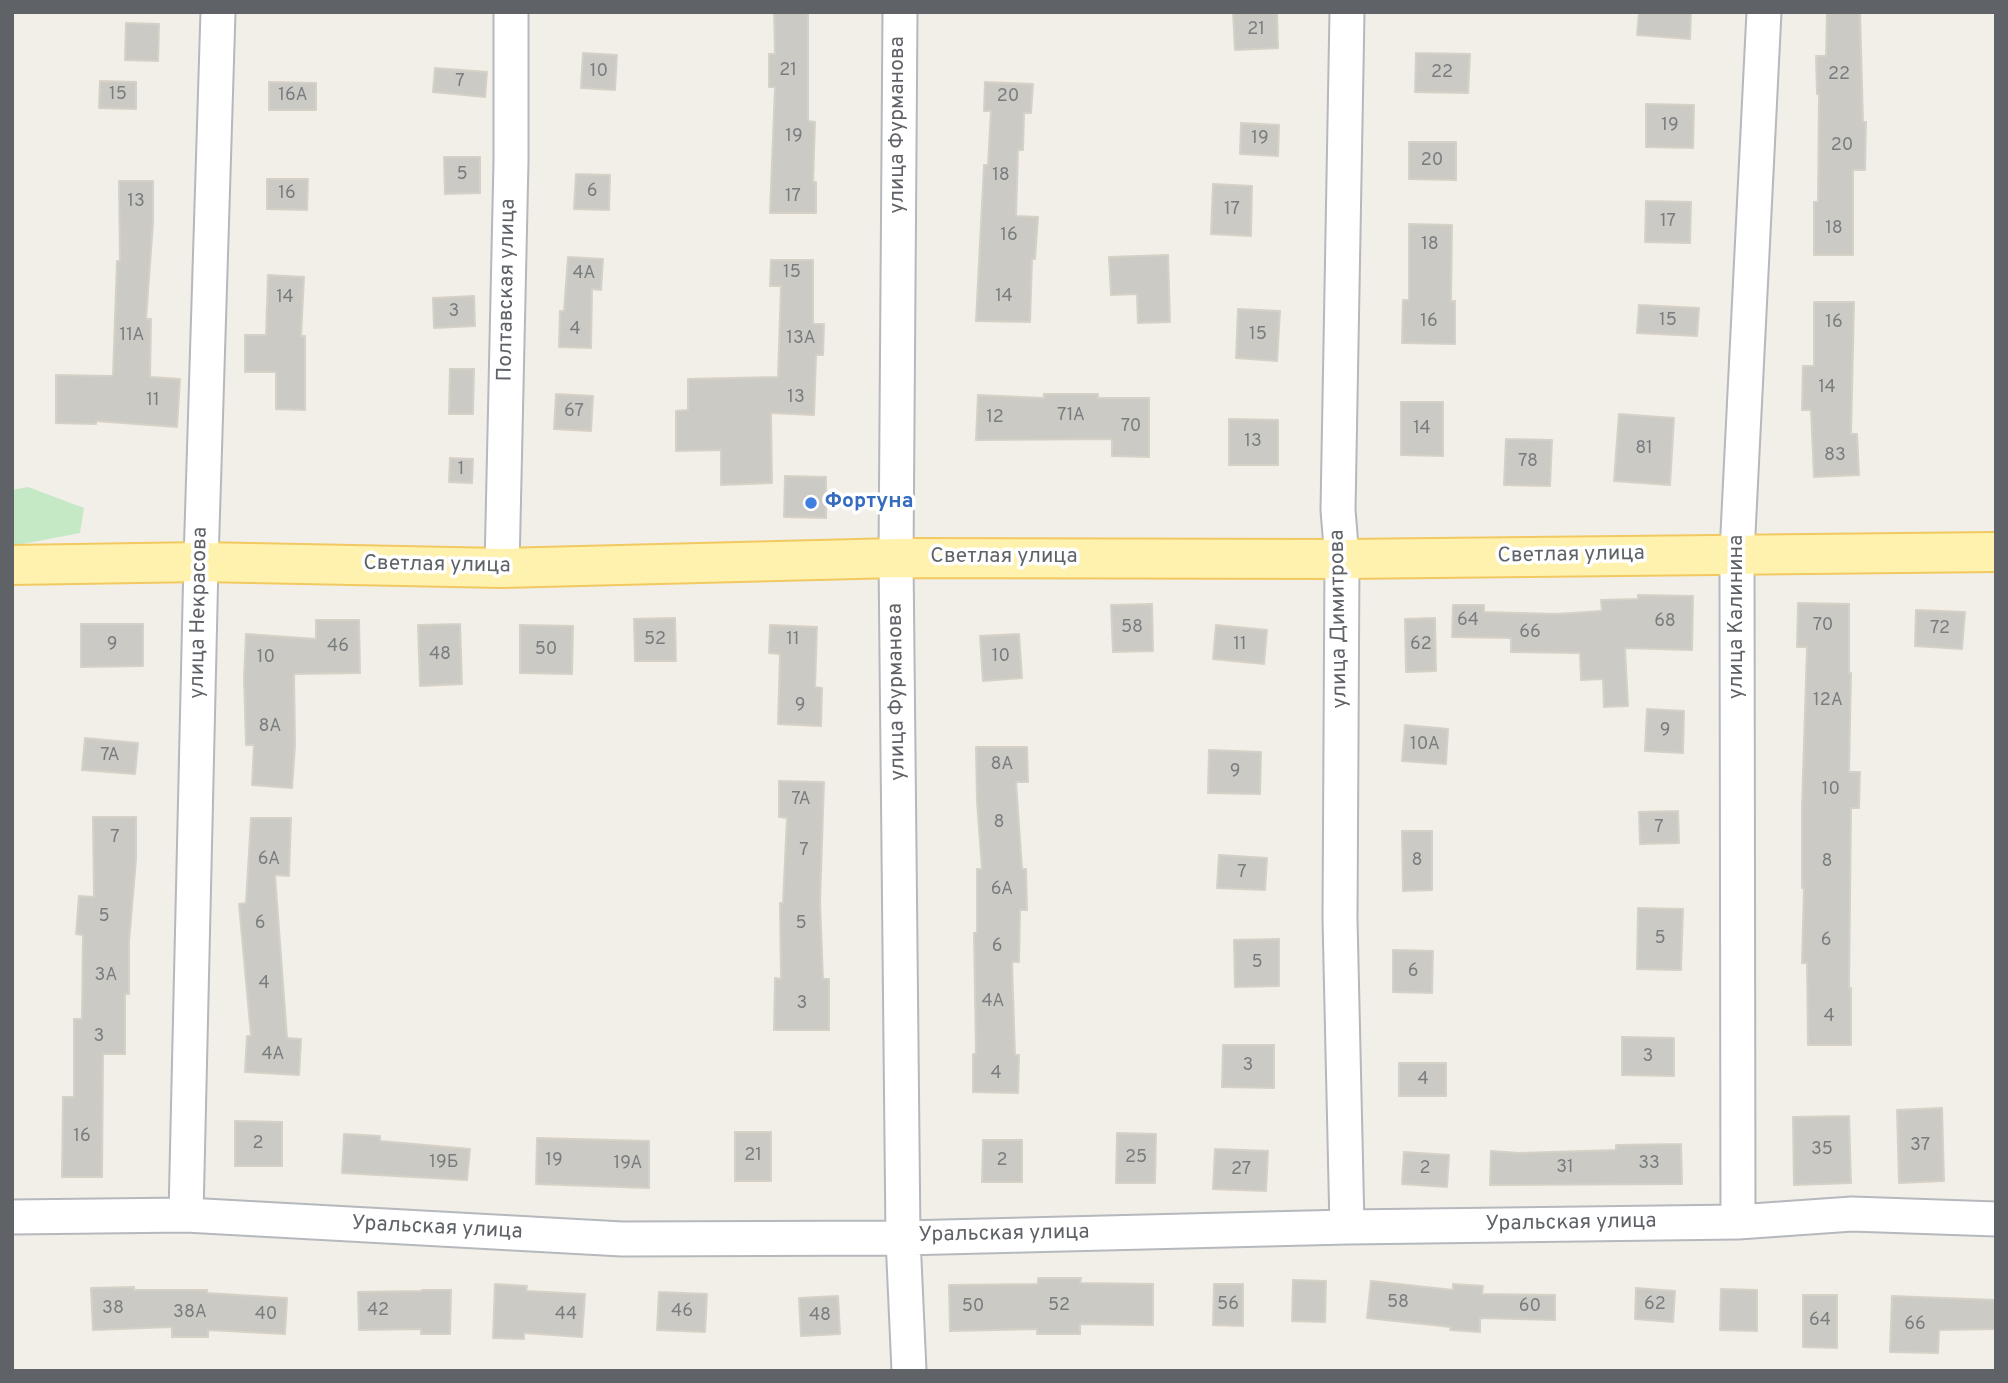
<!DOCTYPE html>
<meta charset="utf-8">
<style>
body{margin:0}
#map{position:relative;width:2008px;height:1383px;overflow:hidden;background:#f1efe8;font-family:Overpass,sans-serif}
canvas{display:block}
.frame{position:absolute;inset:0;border:14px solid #5f6368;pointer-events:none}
</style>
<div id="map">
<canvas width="2008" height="1383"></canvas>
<div class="frame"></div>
</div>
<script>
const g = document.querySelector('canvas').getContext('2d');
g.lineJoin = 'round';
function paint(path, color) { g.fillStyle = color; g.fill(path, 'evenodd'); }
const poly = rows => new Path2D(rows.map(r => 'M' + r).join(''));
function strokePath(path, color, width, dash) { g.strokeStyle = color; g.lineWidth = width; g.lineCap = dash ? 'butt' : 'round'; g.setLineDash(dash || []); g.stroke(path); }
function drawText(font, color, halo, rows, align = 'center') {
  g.font = font + ' Overpass,sans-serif'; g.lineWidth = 7; g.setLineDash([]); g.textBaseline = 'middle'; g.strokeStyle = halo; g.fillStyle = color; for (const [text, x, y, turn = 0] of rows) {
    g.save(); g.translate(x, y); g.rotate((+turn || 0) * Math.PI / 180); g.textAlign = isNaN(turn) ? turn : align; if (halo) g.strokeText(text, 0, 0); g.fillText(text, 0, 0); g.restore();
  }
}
paint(poly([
 [28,487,84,508,80,533,12,546,12,490]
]), '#c5e8c5');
const building = poly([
 [774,12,808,12,808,121,815,122,813,182,816,182,816,213,770,213,775,87,769,87,769,54,775,54,774,12],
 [1233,12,1277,12,1278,48,1235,50,1233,12],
 [1639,12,1691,12,1690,39,1637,35,1639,12],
 [1827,12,1860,12,1863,122,1866,122,1865,170,1853,170,1853,255,1814,255,1814,202,1818,202,1819,94,1817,94,1816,56,1826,56,1827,12],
 [126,23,159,24,158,61,125,60,126,23],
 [583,53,617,55,615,90,581,88,583,53],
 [1416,53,1470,54,1468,93,1415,92,1416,53],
 [435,68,487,72,485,97,433,92,435,68],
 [100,81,136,82,136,109,99,108,100,81],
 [269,82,316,83,316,110,269,110,269,82],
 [985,82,1033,84,1031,113,1024,113,1023,150,1018,150,1016,216,1038,217,1035,259,1032,259,1030,322,976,321,984,165,988,165,991,111,984,111,985,82],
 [1646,104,1694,105,1693,148,1646,147,1646,104],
 [1241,123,1279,125,1278,156,1240,154,1241,123],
 [1409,142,1456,142,1456,180,1409,179,1409,142],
 [444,157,480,157,480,193,445,194,444,157],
 [576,174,610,175,609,210,574,209,576,174],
 [267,179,308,179,307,210,267,209,267,179],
 [119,181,153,181,153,223,146,319,151,319,150,377,180,379,177,427,96,421,96,424,56,423,56,375,113,376,117,261,120,261,119,181],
 [1213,184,1252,186,1251,236,1211,234,1213,184],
 [1646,201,1691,202,1690,243,1645,242,1646,201],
 [1409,224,1452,225,1451,301,1455,301,1455,344,1402,343,1403,300,1409,300,1409,224],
 [1168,255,1170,322,1138,323,1137,294,1111,295,1109,257,1168,255],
 [568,257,603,259,601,290,592,289,591,348,559,347,560,311,564,311,568,257],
 [771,260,813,260,813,324,824,324,823,355,816,355,814,415,771,413,772,483,721,485,721,450,676,451,676,411,688,410,688,379,778,377,781,286,770,286,771,260],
 [268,275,304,277,301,336,305,336,305,410,276,409,276,372,245,372,245,335,266,335,268,275],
 [474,296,475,326,434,328,433,298,474,296],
 [1814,302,1854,302,1851,434,1857,434,1859,475,1814,477,1811,410,1802,410,1803,366,1814,366,1814,302],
 [1639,305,1699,308,1697,336,1637,333,1639,305],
 [1238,309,1280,311,1277,361,1236,358,1238,309],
 [450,369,474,369,473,414,449,414,450,369],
 [556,394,593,396,591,431,554,429,556,394],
 [1044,394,1098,394,1098,398,1149,398,1149,457,1112,456,1112,439,976,440,978,395,1044,398,1044,394],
 [1401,402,1443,402,1443,456,1401,455,1401,402],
 [1619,414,1674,418,1670,485,1614,481,1619,414],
 [1229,419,1278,420,1278,465,1229,465,1229,419],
 [1506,439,1552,440,1550,486,1504,485,1506,439],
 [450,458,473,459,472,483,449,482,450,458],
 [785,476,826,477,826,518,784,517,785,476],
 [1638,595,1693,596,1692,650,1625,648,1628,706,1604,707,1603,679,1581,680,1580,653,1511,652,1511,638,1452,637,1453,605,1484,605,1484,612,1557,614,1602,611,1601,600,1638,599,1638,595],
 [1798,603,1849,604,1849,673,1851,673,1849,772,1860,772,1859,808,1851,808,1849,988,1851,988,1851,1045,1808,1045,1807,963,1802,963,1804,888,1802,888,1802,807,1807,647,1797,647,1798,603],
 [1152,604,1153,651,1113,652,1111,605,1152,604],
 [1916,610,1965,612,1962,649,1915,646,1916,610],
 [675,618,676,661,635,661,634,619,675,618],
 [1435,618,1436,671,1406,672,1405,619,1435,618],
 [316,620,359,620,360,673,294,674,295,745,292,788,252,785,254,745,246,745,244,678,246,634,316,639,316,620],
 [81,624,143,624,143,666,81,667,81,624],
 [460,624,462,684,420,686,418,625,460,624],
 [520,625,573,626,572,674,520,673,520,625],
 [770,625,817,627,815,687,822,688,821,726,778,724,780,654,769,653,770,625],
 [1216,625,1267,630,1264,664,1213,659,1216,625],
 [1019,634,1022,678,983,681,980,636,1019,634],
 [1647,709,1684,711,1683,753,1645,751,1647,709],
 [1405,725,1448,729,1446,764,1402,761,1405,725],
 [85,738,138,743,135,774,82,770,85,738],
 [976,747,1027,747,1028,782,1016,782,1022,869,1026,869,1027,910,1020,910,1019,962,1012,962,1015,1055,1019,1055,1018,1093,973,1092,973,1054,976,1054,974,933,977,933,977,869,982,869,977,801,976,747],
 [1209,750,1261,752,1260,794,1208,793,1209,750],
 [779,781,824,782,820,902,823,979,829,979,829,1030,774,1030,775,978,781,979,780,903,783,903,787,818,779,817,779,781],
 [1678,811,1679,843,1640,844,1639,812,1678,811],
 [93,817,136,817,136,860,129,942,129,994,125,994,125,1054,103,1054,102,1177,62,1177,63,1097,74,1097,74,1019,82,1019,83,935,76,934,79,896,94,897,93,817],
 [251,818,291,818,289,876,275,875,287,1038,301,1039,299,1075,245,1072,247,1036,251,1036,239,904,246,903,251,818],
 [1402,831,1432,831,1432,890,1403,891,1402,831],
 [1219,855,1267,858,1265,890,1217,888,1219,855],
 [1638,908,1683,909,1681,970,1637,969,1638,908],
 [1279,939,1279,986,1235,987,1234,940,1279,939],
 [1393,950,1433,951,1432,993,1393,992,1393,950],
 [1622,1037,1674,1038,1674,1076,1622,1075,1622,1037],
 [1223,1045,1274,1045,1274,1088,1222,1087,1223,1045],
 [1399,1063,1446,1063,1446,1096,1399,1096,1399,1063],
 [1942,1108,1944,1181,1899,1183,1897,1110,1942,1108],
 [1849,1116,1851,1183,1794,1185,1793,1117,1849,1116],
 [235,1121,282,1122,282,1166,235,1166,235,1121],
 [735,1132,771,1132,771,1181,735,1181,735,1132],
 [1117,1133,1156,1134,1155,1183,1116,1183,1117,1133],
 [344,1134,380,1136,380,1141,470,1149,467,1180,342,1173,344,1134],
 [537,1138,649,1141,649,1188,536,1184,537,1138],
 [983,1140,1022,1140,1022,1182,982,1182,983,1140],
 [1681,1144,1682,1184,1490,1185,1491,1151,1519,1153,1616,1150,1616,1145,1681,1144],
 [1215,1149,1268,1151,1266,1191,1213,1189,1215,1149],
 [1404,1152,1449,1155,1447,1187,1402,1184,1404,1152],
 [1038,1278,1081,1278,1080,1283,1153,1284,1153,1325,1080,1324,1080,1334,1037,1334,1037,1329,950,1331,949,1285,1038,1284,1038,1278],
 [1293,1280,1326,1281,1325,1322,1292,1321,1293,1280],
 [1371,1281,1453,1290,1453,1284,1483,1286,1482,1294,1555,1295,1555,1320,1480,1318,1480,1332,1450,1330,1451,1327,1367,1318,1371,1281],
 [495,1284,527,1286,526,1291,585,1294,582,1337,524,1333,524,1339,493,1338,495,1284],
 [1214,1284,1243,1284,1243,1326,1213,1325,1214,1284],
 [134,1287,134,1290,207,1290,207,1293,287,1298,285,1334,208,1330,208,1337,172,1337,172,1327,93,1330,91,1288,134,1287],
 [1636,1288,1675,1291,1673,1322,1635,1319,1636,1288],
 [1721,1289,1757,1290,1757,1331,1720,1330,1721,1289],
 [422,1290,451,1290,450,1334,421,1334,421,1329,359,1330,358,1292,422,1291,422,1290],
 [659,1292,707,1294,705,1332,657,1330,659,1292],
 [1803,1295,1837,1295,1837,1348,1803,1347,1803,1295],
 [838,1296,840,1334,801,1336,799,1298,838,1296],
 [1892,1296,1996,1300,1996,1329,1939,1330,1938,1353,1890,1352,1892,1296]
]);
paint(building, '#cccac5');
strokePath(building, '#d6d1c6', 2);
const minor = poly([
 [900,12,896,558,903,1238,909,1371],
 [502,568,511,161,511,12],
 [186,1215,201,562,218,12],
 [12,1217,186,1215,622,1239,903,1238,1347,1227,1738,1222,1852,1214,1996,1219],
 [1738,1222,1737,553,1764,12],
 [1347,1227,1340,919,1342,559,1338,510,1347,12]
]);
const major = poly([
 [12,565,201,562,502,568,896,558,1342,559,1996,552]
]);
strokePath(minor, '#b5b8bc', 37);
strokePath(major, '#f2c960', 42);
strokePath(minor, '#fff', 33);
strokePath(major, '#fff2af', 38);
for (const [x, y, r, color] of [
 [811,503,7,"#3f7fe0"]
]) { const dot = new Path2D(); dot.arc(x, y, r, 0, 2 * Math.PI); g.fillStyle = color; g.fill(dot); strokePath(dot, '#fff', 2.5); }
drawText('18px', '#7a7d7f', null, [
 ["21",1256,30],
 ["21",788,71],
 ["10",599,72],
 ["22",1442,73],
 ["22",1839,75],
 ["7",460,82],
 ["15",118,95],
 ["16А",293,96],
 ["20",1008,97],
 ["19",1670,126],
 ["19",794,137],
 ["19",1260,139],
 ["20",1842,146],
 ["20",1432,161],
 ["5",462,175],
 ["18",1001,176],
 ["6",592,192],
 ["16",287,194],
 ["17",793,197],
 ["13",136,202],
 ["17",1232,210],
 ["17",1668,222],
 ["18",1834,229],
 ["16",1009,236],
 ["18",1430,245],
 ["15",792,273],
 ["4А",584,274],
 ["14",1004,297],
 ["14",285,298],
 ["3",454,312],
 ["15",1668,321],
 ["16",1429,322],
 ["16",1834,323],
 ["4",575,330],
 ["15",1258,335],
 ["11А",132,336],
 ["13А",801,339],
 ["14",1827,388],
 ["13",796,398],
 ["11",153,401],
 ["67",574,412],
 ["71А",1071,416],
 ["12",995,418],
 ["70",1131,427],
 ["14",1422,429],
 ["13",1253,442],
 ["81",1644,449],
 ["83",1835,456],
 ["78",1528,462],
 ["1",461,470],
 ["64",1468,621],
 ["68",1665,622],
 ["70",1823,626],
 ["58",1132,628],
 ["72",1940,629],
 ["66",1530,633],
 ["52",655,640],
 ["11",793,640],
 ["9",112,645],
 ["11",1240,645],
 ["62",1421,645],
 ["46",338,647],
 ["50",546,650],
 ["48",440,655],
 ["10",1001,657],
 ["10",266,658],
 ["12А",1828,701],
 ["9",800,706],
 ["8А",270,727],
 ["9",1665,731],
 ["10А",1425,745],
 ["7А",110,756],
 ["8А",1002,765],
 ["9",1235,772],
 ["10",1831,790],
 ["7А",801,800],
 ["8",999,823],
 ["7",1659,828],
 ["7",115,838],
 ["7",804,851],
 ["6А",269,860],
 ["8",1417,861],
 ["8",1827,862],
 ["7",1242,873],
 ["6А",1002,890],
 ["5",104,917],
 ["6",260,924],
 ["5",801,924],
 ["5",1660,939],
 ["6",1826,941],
 ["6",997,947],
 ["5",1257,963],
 ["6",1413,972],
 ["3А",106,976],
 ["4",264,984],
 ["4А",993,1002],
 ["3",802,1004],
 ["4",1829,1017],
 ["3",99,1037],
 ["4А",273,1055],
 ["3",1648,1057],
 ["3",1248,1066],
 ["4",996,1074],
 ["4",1423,1080],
 ["16",82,1137],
 ["2",258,1144],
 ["37",1920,1146],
 ["35",1822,1150],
 ["21",753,1156],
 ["25",1136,1158],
 ["19",554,1161],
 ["2",1002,1161],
 ["19Б",444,1163],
 ["19А",628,1164],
 ["33",1649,1164],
 ["31",1565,1168],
 ["2",1425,1169],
 ["27",1241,1170],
 ["58",1398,1303],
 ["56",1228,1305],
 ["62",1655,1305],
 ["52",1059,1306],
 ["50",973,1307],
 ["60",1530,1307],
 ["38",113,1309],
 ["42",378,1311],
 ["46",682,1312],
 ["38А",190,1313],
 ["40",266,1315],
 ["44",566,1315],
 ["48",820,1316],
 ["64",1820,1321],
 ["66",1915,1325]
]);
drawText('21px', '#5f6368', '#fff', [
 ["улица Фурманова",899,125,-90],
 ["Полтавская улица",508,290,-89],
 ["Светлая улица",1571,556,-1],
 ["Светлая улица",1004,558],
 ["Светлая улица",437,566,1],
 ["улица Некрасова",200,613,-89],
 ["улица Калинина",1738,617,-90],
 ["улица Димитрова",1340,619,-91],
 ["улица Фурманова",898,692,-91],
 ["Уральская улица",1571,1224,-1],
 ["Уральская улица",437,1229,3],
 ["Уральская улица",1004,1235,-1]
]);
drawText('bold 21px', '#366cbe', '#fff', [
 ["Фортуна",825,503]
], 'left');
</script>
